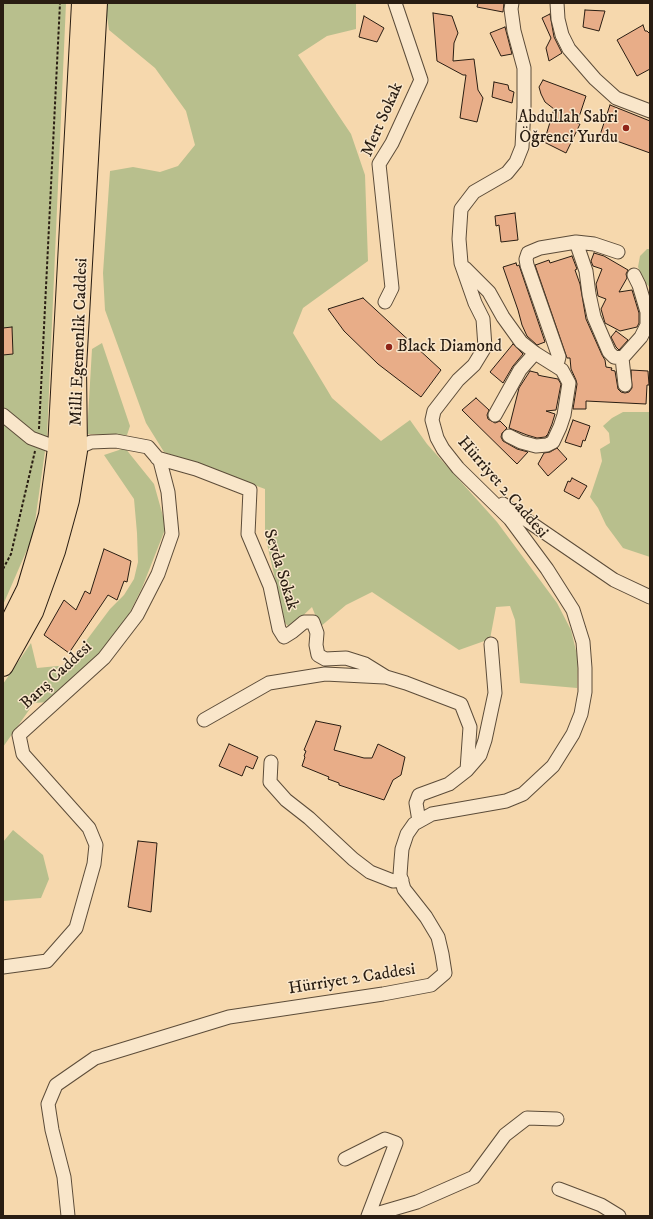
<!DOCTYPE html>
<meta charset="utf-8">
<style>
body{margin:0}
#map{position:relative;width:653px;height:1219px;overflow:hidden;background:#f6d8ad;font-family:"IM FELL DW Pica",serif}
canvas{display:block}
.frame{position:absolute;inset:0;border:4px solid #291d12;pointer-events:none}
</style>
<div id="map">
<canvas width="653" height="1219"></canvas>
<div class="frame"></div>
</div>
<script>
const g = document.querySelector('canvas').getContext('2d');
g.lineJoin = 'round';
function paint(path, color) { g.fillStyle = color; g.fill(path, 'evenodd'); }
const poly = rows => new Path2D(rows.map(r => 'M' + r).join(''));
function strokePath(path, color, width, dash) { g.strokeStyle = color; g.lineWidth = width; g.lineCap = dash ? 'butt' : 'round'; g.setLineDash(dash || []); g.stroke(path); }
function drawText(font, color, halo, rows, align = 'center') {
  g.font = font + ' "IM FELL DW Pica",serif'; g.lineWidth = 3; g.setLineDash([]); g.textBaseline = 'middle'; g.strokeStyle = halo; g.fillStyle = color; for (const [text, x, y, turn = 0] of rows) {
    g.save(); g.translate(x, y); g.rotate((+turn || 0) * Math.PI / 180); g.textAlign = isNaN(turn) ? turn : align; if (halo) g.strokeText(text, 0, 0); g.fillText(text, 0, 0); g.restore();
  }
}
paint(poly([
 [3,3,66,3,47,437,33,536,3,605],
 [106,3,356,3,356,29,327,36,298,55,351,134,365,175,368,261,303,308,293,333,332,398,381,441,410,420,427,444,497,522,557,603,571,630,578,659,577,688,520,683,515,620,510,606,496,607,490,639,459,650,372,592,346,605,320,627,312,607,290,628,285,623,265,535,265,489,164,452,146,423,105,310,103,273,110,171,133,167,160,172,178,166,195,145,186,111,155,68,109,30,106,9],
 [647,249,650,249,650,288,644,281,638,267,640,256],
 [102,343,130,426,127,435,87,434,92,349],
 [650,411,650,557,623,548,606,525,598,508,590,497,602,461,600,449,610,443,609,433,603,426,612,418,623,412,649,412],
 [125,448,154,484,166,527,142,588,122,628,99,655,49,702,34,703,3,747,3,684,31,643,37,668,68,665,110,609,124,595,134,579,138,562,137,533,134,499,104,455],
 [13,830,43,855,49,879,41,898,3,901,3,842]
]), '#b8bf8d');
const building = poly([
 [478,3,504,3,503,12,477,7,478,3],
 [585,10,605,11,599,31,583,27,585,10],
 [433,13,452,16,458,33,454,43,453,61,474,59,478,90,483,98,477,122,460,118,466,75,463,75,437,61,433,13],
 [550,14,554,37,562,53,549,61,546,48,551,38,542,18,550,14],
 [364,16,384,28,377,42,359,37,364,16],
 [643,25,645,31,647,31,650,34,650,69,637,76,617,40,643,25],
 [505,27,512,54,501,56,490,33,505,27],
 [543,80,586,96,577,123,580,124,566,153,544,142,554,109,545,102,541,94,539,87,543,80],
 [494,82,508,85,509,90,514,92,512,103,492,97,494,82],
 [610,105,650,121,650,153,600,135,610,105],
 [515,213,518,240,501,242,499,225,496,226,495,216,515,213],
 [594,253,604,256,628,270,626,274,627,278,619,292,632,290,639,313,639,323,637,327,620,331,605,323,601,309,606,299,598,296,596,284,602,269,593,266,591,261,594,253],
 [572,256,577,269,575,270,580,284,586,319,602,355,605,360,606,367,612,368,611,370,615,371,618,389,621,392,625,393,629,392,632,388,631,370,648,371,649,385,647,385,646,404,586,401,586,409,573,409,577,384,576,380,571,369,570,358,567,358,535,265,549,260,550,263,572,256],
 [516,263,517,266,519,265,545,342,537,345,527,336,522,325,518,310,503,267,516,263],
 [363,298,441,370,421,397,378,364,344,331,328,309,363,298],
 [12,327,13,354,3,355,3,328,12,327],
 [616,331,628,340,619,350,616,347,611,337,616,331],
 [513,344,523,354,513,366,503,383,490,372,513,344],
 [530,371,538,373,538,375,542,376,558,379,561,384,556,410,546,411,555,414,552,424,547,436,546,435,547,436,545,437,537,438,527,435,509,428,519,388,530,371],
 [476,398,489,410,487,415,488,419,495,423,500,421,507,428,502,433,501,437,503,441,517,449,528,452,517,464,462,410,476,398],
 [573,420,590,426,585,441,583,440,581,447,565,442,573,420],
 [557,448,567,459,548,476,538,464,544,453,550,452,557,448],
 [572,478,587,486,579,499,564,491,568,481,570,482,572,478],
 [104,549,131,561,127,582,124,581,117,600,108,595,69,653,44,635,64,600,76,610,85,591,90,594,104,549],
 [316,721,341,726,334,750,364,758,372,758,378,744,405,757,401,775,393,780,384,800,339,785,339,783,328,779,329,777,302,766,305,757,304,756,306,751,304,750,316,721],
 [229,744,258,757,253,769,246,766,242,776,219,766,229,744],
 [138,841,157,843,151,912,128,907,138,841]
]);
paint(building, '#e8ad88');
strokePath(building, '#291d12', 1);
const minor = poly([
 [557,3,558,19,562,35,569,49,595,79,616,98,650,111],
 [576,242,586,271,589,294,594,317,609,352,614,357,622,358,625,355,641,337,647,325,647,312,639,285,634,275],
 [465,268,489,292,503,317,521,342,535,353,562,370,569,383,564,415,560,427,553,442,547,445,536,446,521,442,509,436],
 [385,302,392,288,379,164,392,143,421,80,395,3],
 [622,358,625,385],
 [554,365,558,361,559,357,527,265,526,259,528,253,540,248,576,242,594,244,618,252],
 [3,415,31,438,58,448],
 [495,415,520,370,535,353],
 [157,458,196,469,250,490,248,534,270,586,279,629,284,637,292,632,304,622,313,622,317,633,316,645,318,655,325,659,346,658,365,664,386,677,406,683,461,704,470,727,467,770],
 [503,504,614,580,650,597],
 [204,720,269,683,325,674,384,677],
 [271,762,270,782,286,800,309,818,353,859,370,872,393,881,402,880],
 [419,821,416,803,419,795,449,784,467,770,480,755,485,740,495,693,491,644],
 [3,967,47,961,76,928,94,864,96,845,89,828,23,754,19,735,104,658,137,615,158,574,172,534,168,492,160,461,148,447,116,441,91,442,77,448],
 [345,1159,385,1139,396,1143,368,1216],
 [559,1189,601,1205,619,1216],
 [68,1216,64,1177,52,1130,48,1104,56,1085,95,1058,229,1017,383,994,431,985,445,973,442,954,438,937,426,917,404,889,400,875,401,861,402,849,407,834,414,824,432,814,506,801,523,794,553,766,573,734,581,714,585,692,585,668,583,642,573,610,547,569,510,519,458,468,443,449,437,438,432,420,434,411,458,380,474,365,485,347,483,319,475,303,461,263,459,239,461,209,474,192,507,173,516,162,522,147,524,107,524,68,514,31,511,9,512,3],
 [369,1216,417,1202,474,1177,505,1135,527,1118,557,1119]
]);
const highway = poly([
 [3,637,27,589,49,515,58,448,82,3],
 [3,666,33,612,55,551,69,500,77,451,76,367,97,3]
]);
strokePath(minor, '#5c4c39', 15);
strokePath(highway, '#291d12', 22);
strokePath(poly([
 [39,429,60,3],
 [3,569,11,554,35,451]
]), '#291d12', 2, [3, 2]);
strokePath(minor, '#f9e6ca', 13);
strokePath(highway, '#f6d8ad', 20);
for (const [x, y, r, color] of [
 [626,128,4,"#8f2418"],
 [389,347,4,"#8f2418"]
]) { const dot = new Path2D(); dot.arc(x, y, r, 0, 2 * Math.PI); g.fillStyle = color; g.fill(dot); strokePath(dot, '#f9e6ca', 1.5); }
drawText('17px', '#291d12', '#f9e6ca', [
 ["Abdullah Sabri",618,118],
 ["Öğrenci Yurdu",618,138],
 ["Black Diamond",397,347,"left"]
], 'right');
drawText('17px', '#291d12', '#f9e6ca', [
 ["Mert Sokak",383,120,-66],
 ["Milli Egemenlik Caddesi",80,342,-88],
 ["Hürriyet 2 Caddesi",502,488,49],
 ["Sevda Sokak",280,570,73],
 ["Barış Caddesi",57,676,-43],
 ["Hürriyet 2 Caddesi",352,980,-9]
]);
</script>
